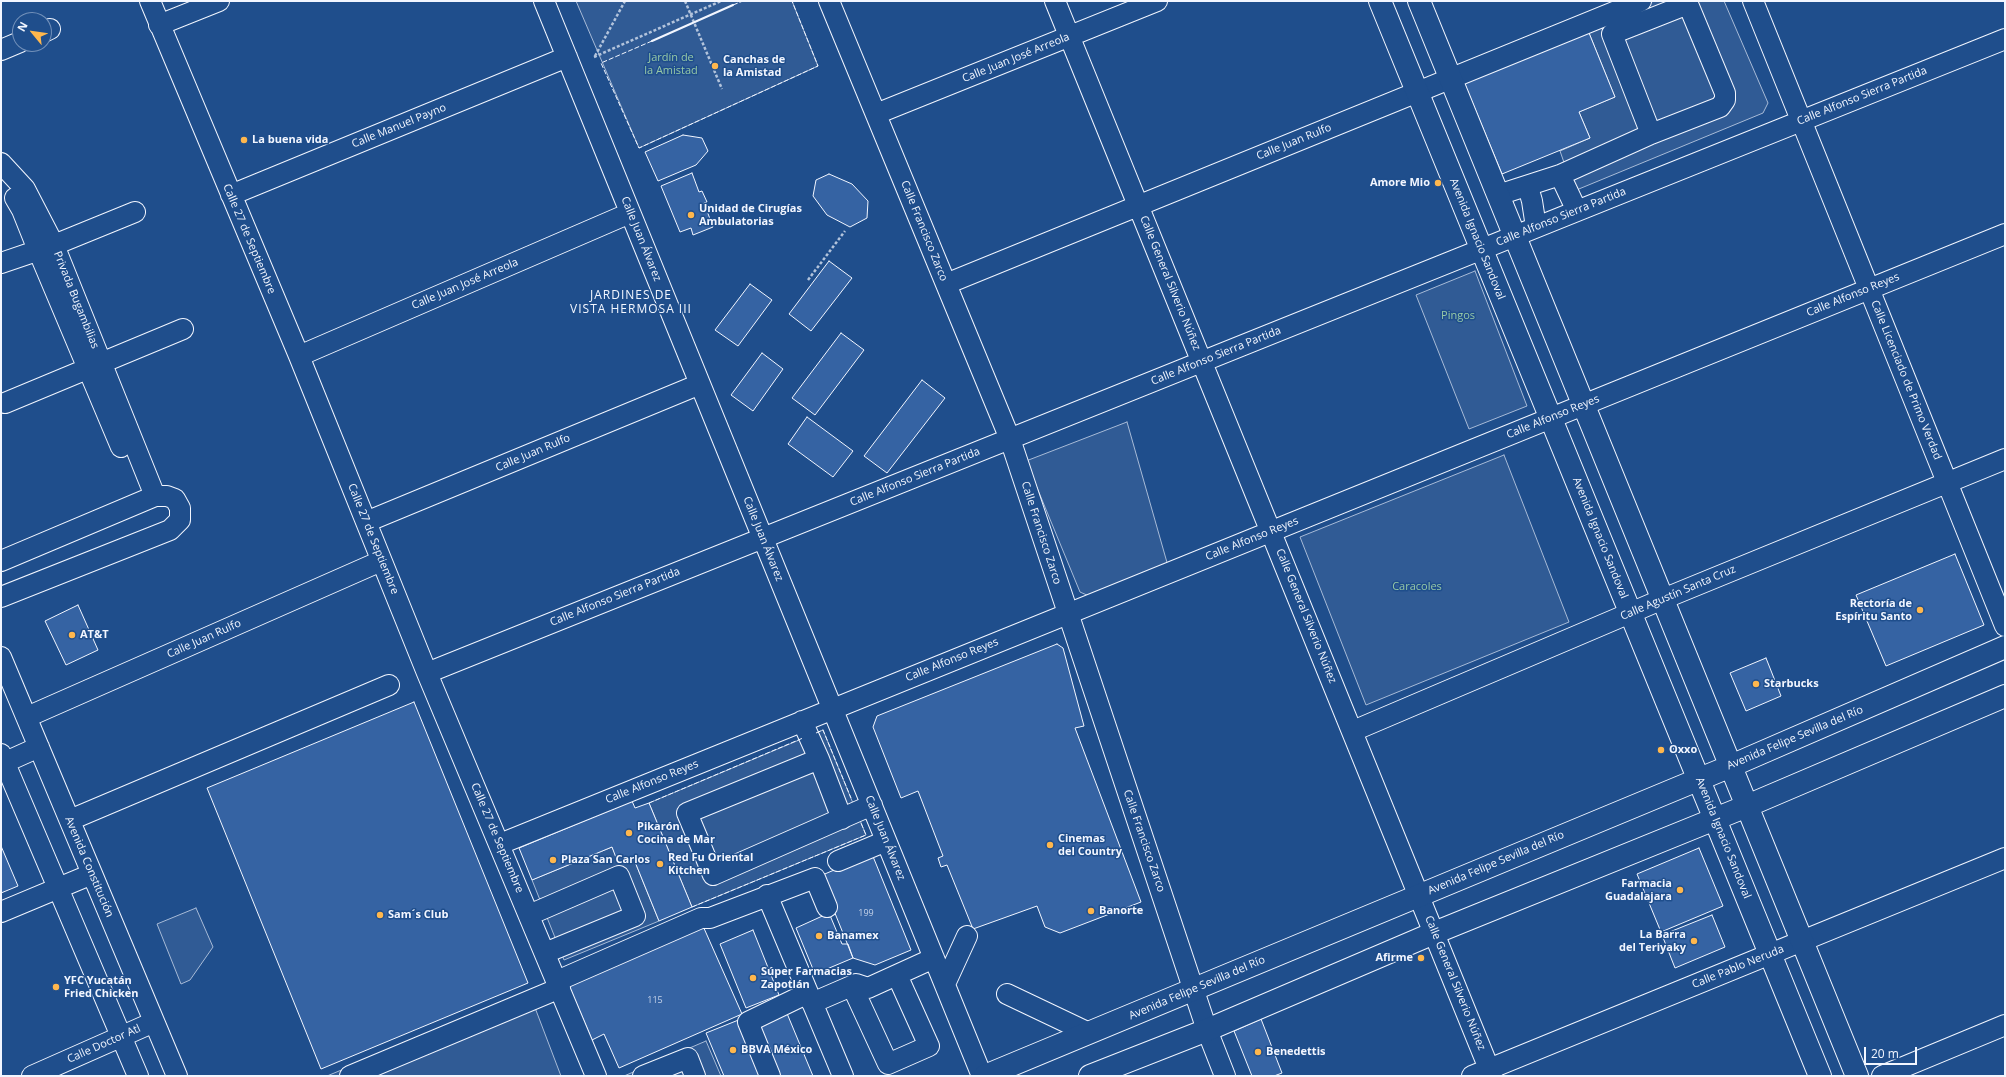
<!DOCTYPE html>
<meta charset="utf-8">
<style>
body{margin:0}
#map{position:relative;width:2006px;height:1077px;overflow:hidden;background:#1f4e8c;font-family:"Open Sans",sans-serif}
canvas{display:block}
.frame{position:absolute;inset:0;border:2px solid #f2f6ff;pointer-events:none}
.north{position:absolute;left:12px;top:12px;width:40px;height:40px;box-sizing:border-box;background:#1f4e8c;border:1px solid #7391ba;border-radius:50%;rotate:299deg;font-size:11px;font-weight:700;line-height:16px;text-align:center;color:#f2f6ff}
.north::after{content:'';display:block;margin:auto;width:14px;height:18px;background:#ffb74d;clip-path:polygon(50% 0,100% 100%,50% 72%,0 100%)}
.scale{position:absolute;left:1864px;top:1047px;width:53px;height:18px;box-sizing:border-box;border:2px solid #f2f6ff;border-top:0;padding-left:5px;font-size:12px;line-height:14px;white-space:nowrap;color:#f2f6ff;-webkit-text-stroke:3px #1f4e8c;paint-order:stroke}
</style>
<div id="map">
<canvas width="2006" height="1077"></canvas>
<div class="frame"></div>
<div class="north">N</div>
<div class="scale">20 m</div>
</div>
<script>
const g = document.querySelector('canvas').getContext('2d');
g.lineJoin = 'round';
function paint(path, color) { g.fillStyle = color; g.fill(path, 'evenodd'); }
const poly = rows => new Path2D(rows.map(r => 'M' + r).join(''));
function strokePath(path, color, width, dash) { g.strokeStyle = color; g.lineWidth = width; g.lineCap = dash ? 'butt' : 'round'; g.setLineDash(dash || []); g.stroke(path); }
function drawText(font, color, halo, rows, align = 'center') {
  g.font = font + ' "Open Sans",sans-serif'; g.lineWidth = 3; g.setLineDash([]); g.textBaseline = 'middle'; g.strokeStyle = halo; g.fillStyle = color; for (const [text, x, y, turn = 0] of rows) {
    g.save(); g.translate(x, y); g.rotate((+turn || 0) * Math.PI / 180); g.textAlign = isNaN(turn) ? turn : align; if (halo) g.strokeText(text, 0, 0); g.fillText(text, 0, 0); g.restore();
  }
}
const built = poly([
 [576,1,792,1,818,66,639,148,576,1],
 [1654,1,1724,1,1768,103,1763,113,1574,191,1560,151,1590,138,1579,112,1615,97,1587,28,1654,1],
 [1475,271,1527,406,1469,429,1416,295,1475,271],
 [1127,422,1168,566,1089,596,1080,592,1026,461,1127,422],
 [1504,455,1569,622,1366,705,1300,537,1504,455],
 [823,730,866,835,692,907,649,803,823,730],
 [612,847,619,863,633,857,659,921,564,960,532,880,612,847],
 [196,908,213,947,190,980,181,984,157,924,196,908],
 [529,992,561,1076,327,1076,529,992],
 [706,1041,721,1076,624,1076,706,1041]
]);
paint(built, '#305b95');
strokePath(built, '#a8bbd7', 1);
const building = poly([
 [1587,28,1615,97,1579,112,1590,138,1502,174,1463,80,1587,28],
 [683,135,702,138,708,151,696,165,658,181,645,152,683,135],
 [692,173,699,192,702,191,707,202,704,203,713,227,693,235,691,228,680,232,661,186,692,173],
 [829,174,852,184,868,201,867,218,850,227,827,215,813,196,816,180,829,174],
 [829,261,852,278,811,331,789,314,829,261],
 [750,284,772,300,738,346,715,330,750,284],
 [841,333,864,350,815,415,792,398,841,333],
 [762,353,783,369,753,411,731,395,762,353],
 [922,380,945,398,887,473,864,456,922,380],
 [807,417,853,451,833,477,788,444,807,417],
 [1955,554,1984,625,1886,666,1856,595,1955,554],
 [78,605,98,650,66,665,45,621,78,605],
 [1057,644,1063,648,1084,726,1075,728,1141,902,1060,933,1045,927,1037,906,973,929,947,865,941,867,938,858,943,856,918,791,901,798,873,727,877,716,1057,644],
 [1766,658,1781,696,1746,711,1730,673,1766,658],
 [414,702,528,983,321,1069,207,788,414,702],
 [632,801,635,808,649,803,692,907,659,921,633,857,618,863,612,847,532,880,519,848,632,801],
 [1,846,18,886,1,893,1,846],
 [1699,848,1723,906,1661,932,1637,874,1699,848],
 [872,854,911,950,875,965,853,958,820,876,872,854],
 [829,913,842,944,848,944,853,958,815,974,796,928,829,913],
 [1712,915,1725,947,1675,968,1662,935,1712,915],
 [703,926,742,1014,619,1068,604,1034,592,1040,569,986,703,926],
 [753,930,779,995,746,1008,720,944,753,930],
 [786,1011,813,1076,776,1076,755,1024,786,1011],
 [741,1019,765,1076,724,1076,706,1033,741,1019],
 [1261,1019,1282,1073,1274,1076,1252,1076,1234,1031,1261,1019]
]);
paint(building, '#3563a3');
strokePath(building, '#f2f6ff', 1);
const minor = poly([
 [150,1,299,356,427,673,596,1076],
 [544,1,982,1076],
 [829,1,1010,439,1207,1030,1225,1076],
 [1055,1,1492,1076],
 [1753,1,2005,626],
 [159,25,219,1],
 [44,32,50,29],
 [1,50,20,42],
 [876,114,1157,1],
 [1,163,25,189,54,245,155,496],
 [1560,175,1577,211],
 [1528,187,1532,201,1536,227],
 [231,195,567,57],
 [1498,195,1560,175,1651,134,1720,107,1725,100,1725,93,1688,4,1612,34,1651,134],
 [15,198,22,210,38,250,121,447],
 [1,263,54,245,135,212],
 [946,284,1641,1],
 [299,356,630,213],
 [5,403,183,329],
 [366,522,700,384],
 [1,561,155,496,167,496,175,499,180,508,180,520,170,530,1,597],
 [1,657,177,1076],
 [427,673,2005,39],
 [27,717,381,561],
 [802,721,819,759,842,819],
 [1353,731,1663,599,2005,459],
 [1,754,138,1076],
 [819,759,687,813,713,875,872,805],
 [1,764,39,747],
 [70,820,389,685],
 [500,844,2005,234],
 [838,861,886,841],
 [767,895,843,1076],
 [1,912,92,874],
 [529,915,619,876,635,916,545,953],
 [557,981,701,918,710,918,815,878,827,907],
 [945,984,967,936],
 [852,986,888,1064,929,1046,897,975],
 [1007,994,1089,1033],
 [812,1003,856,984,868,988,934,958],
 [32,1076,154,1022],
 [350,1076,560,988],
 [643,1076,688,1058,695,1076],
 [770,1076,748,1022,808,993],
 [1472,1076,2005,858],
 [1882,1076,2005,1025]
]);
const major = poly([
 [1380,1,1820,1076],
 [1419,1,1857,1076],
 [985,1076,1731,766,2005,647],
 [1090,1076,1207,1030,1434,933,1747,806,2005,696]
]);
strokePath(minor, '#f2f6ff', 22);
strokePath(major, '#f2f6ff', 24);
strokePath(poly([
 [685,1,722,89],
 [595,56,625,1],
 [594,57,721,1],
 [808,280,845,231]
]), '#b3c4dc', 2.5, [3, 2]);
strokePath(minor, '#1f4e8c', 20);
strokePath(major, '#1f4e8c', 22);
strokePath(poly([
 [733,5,743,1],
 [652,41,601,63,639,148,818,66,792,1],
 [816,733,823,730,851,798],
 [649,803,803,738],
 [692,907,866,835,861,823]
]), '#f2f6ff', 1, [5, 2]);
strokePath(poly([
 [652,41,733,5]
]), '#f2f6ff', 2);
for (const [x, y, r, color] of [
 [715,66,4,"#ffb74d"],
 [244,140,4,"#ffb74d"],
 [1438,183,4,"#ffb74d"],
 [691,215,4,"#ffb74d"],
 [1920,610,4,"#ffb74d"],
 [72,635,4,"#ffb74d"],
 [1756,684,4,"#ffb74d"],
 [1661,750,4,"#ffb74d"],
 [629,833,4,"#ffb74d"],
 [1050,845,4,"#ffb74d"],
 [553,860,4,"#ffb74d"],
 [660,864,4,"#ffb74d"],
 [1680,890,4,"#ffb74d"],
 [1091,911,4,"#ffb74d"],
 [380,915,4,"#ffb74d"],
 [819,936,4,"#ffb74d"],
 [1694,941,4,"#ffb74d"],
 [1421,958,4,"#ffb74d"],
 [753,978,4,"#ffb74d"],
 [56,987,4,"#ffb74d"],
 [733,1050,4,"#ffb74d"],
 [1258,1052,4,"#ffb74d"]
]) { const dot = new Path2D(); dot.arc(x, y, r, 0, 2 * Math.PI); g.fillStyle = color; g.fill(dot); strokePath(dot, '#1f4e8c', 1.5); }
drawText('9px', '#c3d1e8', null, [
 ["199",866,913],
 ["115",655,1000]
]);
drawText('11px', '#97c8a6', '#1f4e8c', [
 ["Jardín de",671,58],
 ["la Amistad",671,71],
 ["Pingos",1458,316],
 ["Caracoles",1417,587]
]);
drawText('11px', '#f2f6ff', '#1f4e8c', [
 ["Calle Juan José Arreola",1016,58,-22],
 ["Calle Alfonso Sierra Partida",1862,96,-22],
 ["Calle Manuel Payno",399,126,-22],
 ["Calle Juan Rulfo",1294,142,-22],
 ["Calle Alfonso Sierra Partida",1561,217,-22],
 ["Calle Francisco Zarco",924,231,68],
 ["Calle 27 de Septiembre",249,239,67],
 ["Calle Juan Álvarez",641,239,68],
 ["Avenida Ignacio Sandoval",1477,239,68],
 ["Calle General Silverio Núñez",1170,283,68],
 ["Calle Juan José Arreola",465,284,-23],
 ["Calle Alfonso Reyes",1853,295,-22],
 ["Privada Bugambilias",76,300,68],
 ["Calle Alfonso Sierra Partida",1216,356,-22],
 ["Calle Licenciado de Primo Verdad",1906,380,68],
 ["Calle Alfonso Reyes",1553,417,-22],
 ["Calle Juan Rulfo",533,453,-23],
 ["Calle Alfonso Sierra Partida",915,477,-22],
 ["Calle Francisco Zarco",1041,533,72],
 ["Avenida Ignacio Sandoval",1600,538,68],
 ["Calle 27 de Septiembre",373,539,68],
 ["Calle Juan Álvarez",763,539,68],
 ["Calle Alfonso Reyes",1252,539,-22],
 ["Calle Agustín Santa Cruz",1678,593,-23],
 ["Calle Alfonso Sierra Partida",615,597,-22],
 ["Calle General Silverio Núñez",1306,616,68],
 ["Calle Juan Rulfo",204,639,-24],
 ["Calle Alfonso Reyes",952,660,-22],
 ["Avenida Felipe Sevilla del Río",1795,738,-23],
 ["Calle Alfonso Reyes",652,782,-22],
 ["Calle 27 de Septiembre",497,838,67],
 ["Calle Juan Álvarez",885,838,68],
 ["Avenida Ignacio Sandoval",1723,838,68],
 ["Calle Francisco Zarco",1144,841,71],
 ["Avenida Felipe Sevilla del Río",1496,863,-23],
 ["Avenida Constitución",89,867,67],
 ["Calle Pablo Neruda",1738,967,-22],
 ["Calle General Silverio Núñez",1455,983,68],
 ["Avenida Felipe Sevilla del Río",1197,988,-23],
 ["Calle Doctor Atl",104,1044,-24]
]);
drawText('bold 11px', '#f2f6ff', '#1f4e8c', [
 ["Canchas de",723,60],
 ["la Amistad",723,73],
 ["La buena vida",252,140],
 ["Amore Mio",1430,183,"right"],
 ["Unidad de Cirugías",699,209],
 ["Ambulatorias",699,222],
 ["Rectoría de",1912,604,"right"],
 ["Espíritu Santo",1912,617,"right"],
 ["AT&T",80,635],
 ["Starbucks",1764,684],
 ["Oxxo",1669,750],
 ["Pikarón",637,827],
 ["Cocina de Mar",637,840],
 ["Cinemas",1058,839],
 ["del Country",1058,852],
 ["Red Fu Oriental",668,858],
 ["Kitchen",668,871],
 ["Plaza San Carlos",561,860],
 ["Farmacia",1672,884,"right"],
 ["Guadalajara",1672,897,"right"],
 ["Banorte",1099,911],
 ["Sam´s Club",388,915],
 ["La Barra",1686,935,"right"],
 ["del Teriyaky",1686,948,"right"],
 ["Banamex",827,936],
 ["Afirme",1413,958,"right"],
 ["Súper Farmacias",761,972],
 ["Zapotlán",761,985],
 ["YFC Yucatán",64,981],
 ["Fried Chicken",64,994],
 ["BBVA México",741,1050],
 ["Benedettis",1266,1052]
], 'left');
g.letterSpacing = '1px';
drawText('12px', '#f2f6ff', '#1f4e8c', [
 ["JARDINES DE",631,296],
 ["VISTA HERMOSA III",631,310]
]);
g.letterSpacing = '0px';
</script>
